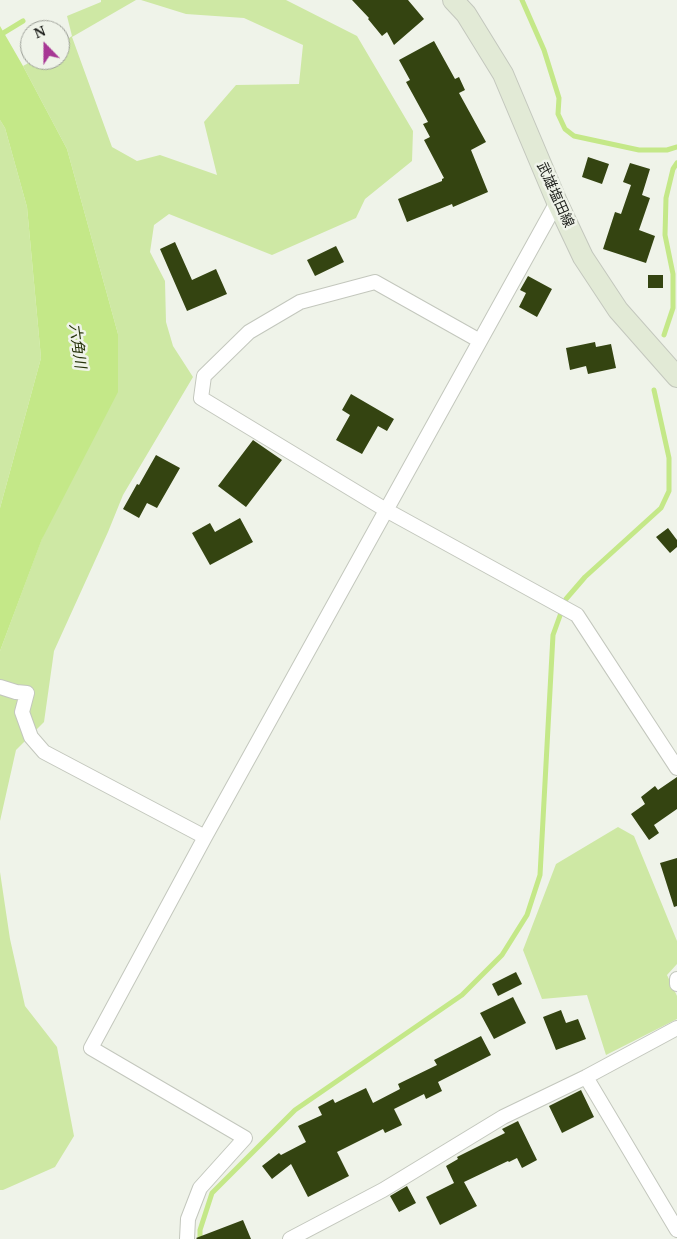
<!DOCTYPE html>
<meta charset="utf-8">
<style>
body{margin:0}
#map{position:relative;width:677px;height:1239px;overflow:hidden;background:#eff3e9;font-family:"Noto Serif",serif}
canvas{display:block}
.north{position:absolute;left:20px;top:20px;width:50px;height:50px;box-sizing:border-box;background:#eff3e9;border:1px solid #9b9e96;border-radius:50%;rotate:338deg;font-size:14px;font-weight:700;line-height:20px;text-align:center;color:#1c1e1a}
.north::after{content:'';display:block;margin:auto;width:18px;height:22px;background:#a73794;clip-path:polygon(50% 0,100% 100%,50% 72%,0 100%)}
</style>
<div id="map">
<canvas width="677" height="1239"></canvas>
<div class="north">N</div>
</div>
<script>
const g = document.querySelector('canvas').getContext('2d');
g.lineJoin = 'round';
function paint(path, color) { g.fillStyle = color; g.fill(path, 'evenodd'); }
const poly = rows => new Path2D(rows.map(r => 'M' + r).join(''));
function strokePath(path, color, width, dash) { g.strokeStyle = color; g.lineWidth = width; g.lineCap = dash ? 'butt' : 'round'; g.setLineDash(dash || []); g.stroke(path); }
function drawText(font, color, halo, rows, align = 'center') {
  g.font = font + ' "Noto Serif","Noto Sans JP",serif'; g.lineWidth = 5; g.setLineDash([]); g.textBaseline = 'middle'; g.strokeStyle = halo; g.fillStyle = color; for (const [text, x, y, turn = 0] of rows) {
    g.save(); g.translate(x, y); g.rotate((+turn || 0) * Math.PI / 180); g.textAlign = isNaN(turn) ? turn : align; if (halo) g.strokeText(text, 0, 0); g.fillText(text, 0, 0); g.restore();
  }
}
paint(poly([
 [101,0,136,0,72,37,112,147,137,161,160,155,217,175,204,122,236,85,299,84,303,45,244,18,186,14,141,0,286,0,357,36,413,131,412,161,365,199,356,218,272,255,169,214,154,225,150,252,165,281,166,322,173,346,193,377,123,495,108,532,54,651,44,722,16,750,0,821,0,651,118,334,67,149,23,66,34,60,60,60,60,44,72,36,67,16,101,2],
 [0,120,5,128,27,207,41,358,0,508],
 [618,827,634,836,677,941,677,964,667,975,677,996,677,1019,606,1055,587,995,542,999,523,950,556,864],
 [0,872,10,939,25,1006,57,1047,74,1136,55,1167,3,1190,0,1190]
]), '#cee8a4');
paint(poly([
 [0,26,23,66,67,149,118,334,118,392,42,539,0,651,0,508,41,358,27,207,5,128,0,120]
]), '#c4e888');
strokePath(poly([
 [522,0,544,50,559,98,558,114,565,129,574,136,639,150,667,150,677,147],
 [0,35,23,21],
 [664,335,673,308,673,274,665,235,666,198,673,169,677,163],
 [200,1239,200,1230,212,1193,295,1110,462,995,502,955,527,915,540,875,553,635,566,599,585,577,661,508,669,491,669,458,654,390]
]), '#c4e888', 5);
paint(poly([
 [352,0,408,0,424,19,394,45,387,32,382,36,368,19,369,18],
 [434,41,455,79,459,77,465,90,459,93,486,142,471,150,488,192,453,207,452,204,407,222,398,199,442,181,442,179,444,178,424,140,430,137,423,124,428,122,406,82,410,80,399,60],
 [588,157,609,164,602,184,582,177],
 [630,163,650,169,642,195,650,198,639,230,655,236,646,263,603,249,615,212,621,214,631,185,623,182],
 [175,242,192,280,216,269,227,294,187,311,160,249],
 [336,246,344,262,315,276,307,260],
 [648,275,663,275,663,288,648,288],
 [528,276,552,289,537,317,519,307,526,293,520,290],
 [595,342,596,347,611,344,616,368,588,374,586,366,570,370,566,348],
 [351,394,394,419,387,431,378,426,362,454,336,440,350,415,342,410],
 [253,440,282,460,246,507,218,486],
 [156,455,180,468,157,508,147,503,139,518,123,509,137,484,139,485],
 [240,518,253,542,210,565,192,533,210,523,215,532],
 [668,528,677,540,677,547,670,553,656,537],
 [677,777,677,809,654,825,659,833,649,840,631,814,645,804,641,797,655,786,658,790],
 [677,858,677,906,674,907,660,863],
 [516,972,522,984,498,996,492,984],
 [513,997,526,1023,494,1039,480,1013],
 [561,1010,566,1023,578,1019,586,1039,556,1050,543,1017],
 [481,1036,491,1055,438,1082,442,1091,426,1099,424,1094,394,1109,402,1125,385,1133,383,1129,337,1152,349,1176,308,1197,291,1164,272,1179,262,1166,279,1153,281,1155,306,1142,298,1126,322,1115,318,1107,333,1099,335,1103,366,1088,373,1103,400,1089,398,1084,437,1065,434,1060],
 [581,1090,594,1117,562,1133,549,1106],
 [518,1121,537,1160,522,1168,517,1158,509,1162,508,1161,464,1182,477,1206,440,1225,426,1197,454,1183,446,1166,458,1159,457,1157,505,1133,502,1129],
 [407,1186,416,1203,399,1212,390,1196],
 [243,1220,251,1239,197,1239,196,1238]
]), '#344411');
const street = poly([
 [480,341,375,282,300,302,249,332,204,376,201,398,386,510,577,615,677,768],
 [0,687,16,692,27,693,22,712,31,737,44,752,205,837],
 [677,979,677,984],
 [586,1077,677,1230],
 [187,1239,188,1219,200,1188,245,1138,91,1048,205,837,557,202],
 [290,1239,383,1190,503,1117,586,1077,677,1028]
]);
const secondary = poly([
 [453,0,466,14,503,74,557,202,583,257,618,310,677,377]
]);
strokePath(street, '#c3c7bd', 16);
strokePath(secondary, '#c3c7bd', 22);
strokePath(street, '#fff', 14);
strokePath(secondary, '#e2ead6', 20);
drawText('14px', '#1c1e1a', '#eff3e9', [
 ["武雄塩田線",555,195,66]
]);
drawText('italic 15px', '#28350d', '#eff3e9', [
 ["六角川",77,346,82]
]);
</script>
